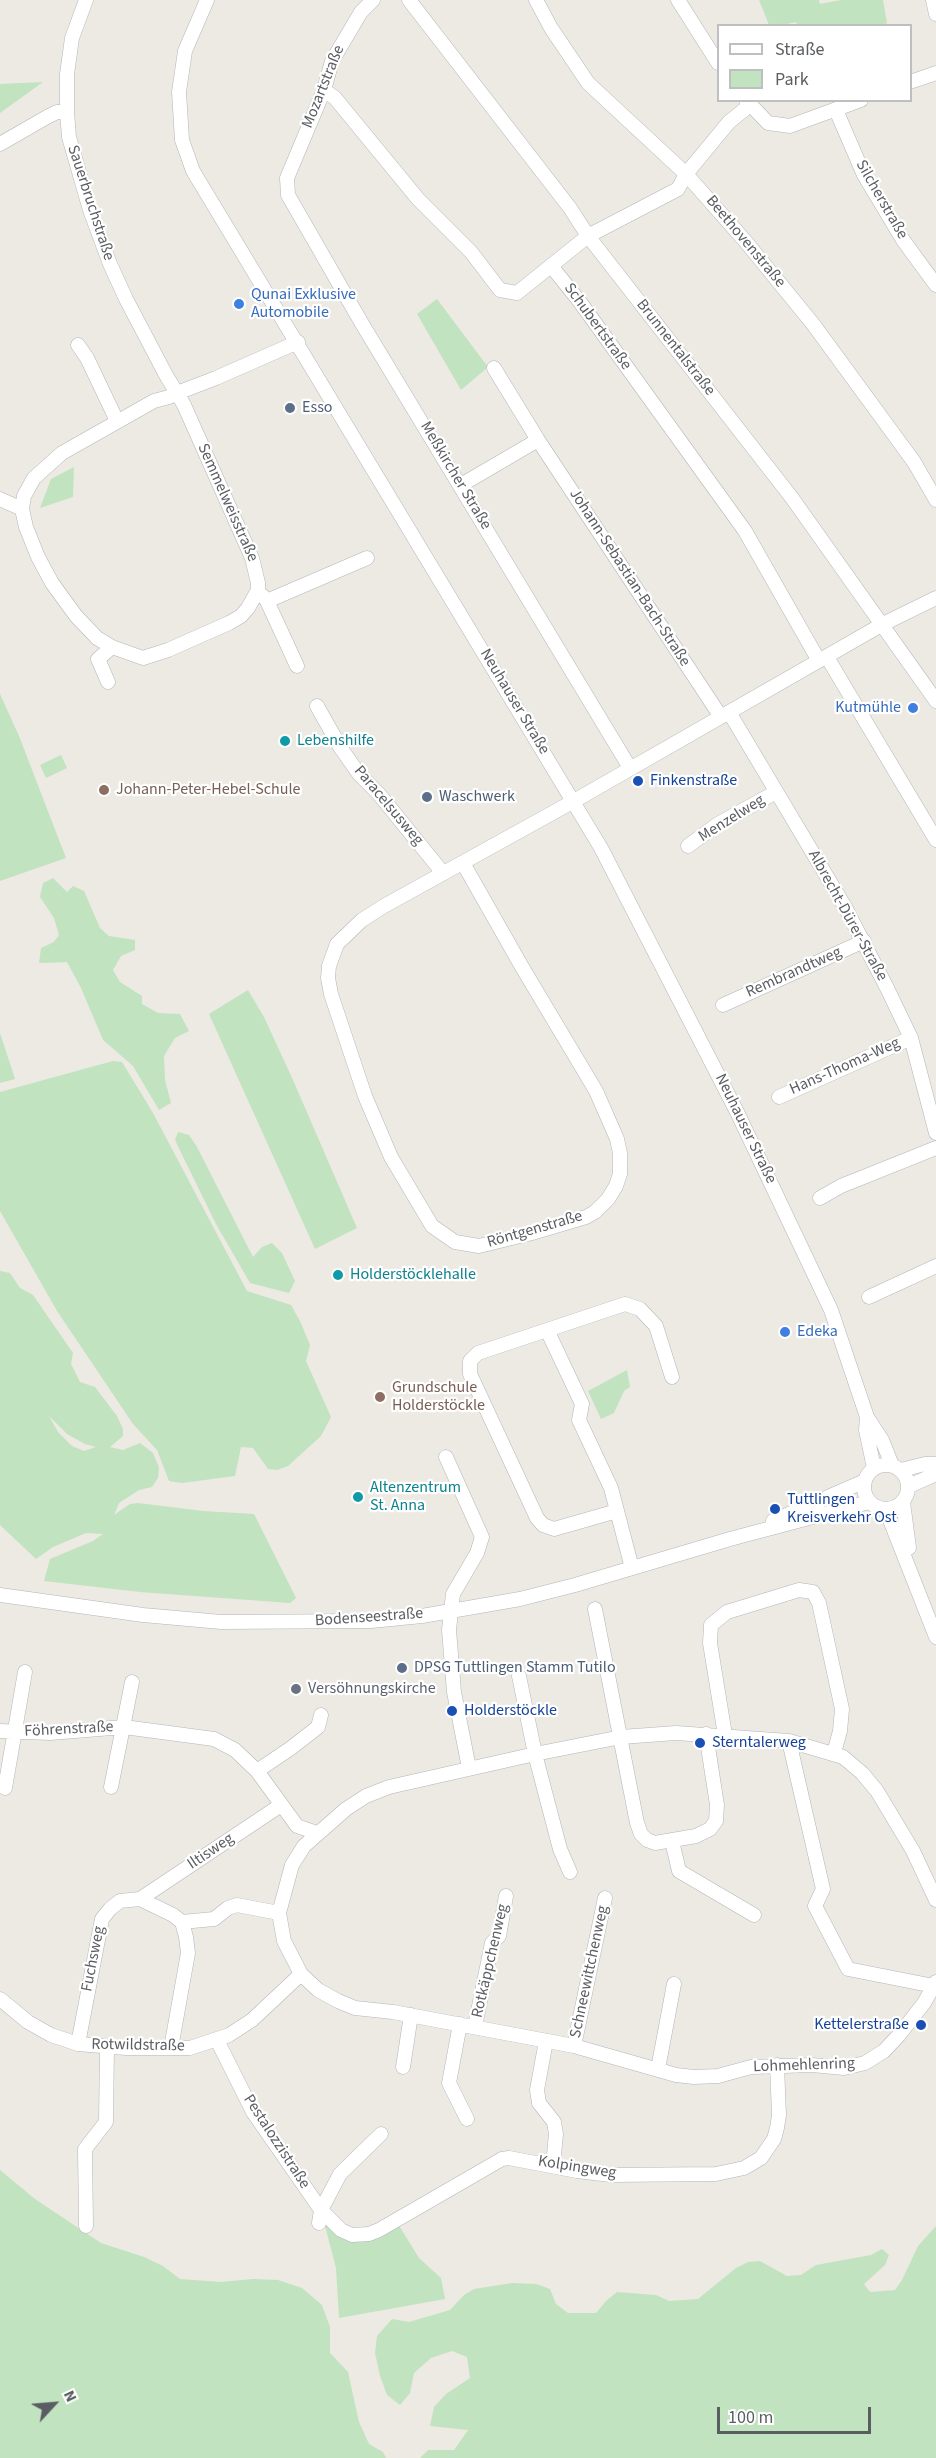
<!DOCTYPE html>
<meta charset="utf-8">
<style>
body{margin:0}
#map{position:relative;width:936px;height:2458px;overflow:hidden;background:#eceae2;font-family:"Source Sans 3",sans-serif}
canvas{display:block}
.legend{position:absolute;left:717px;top:24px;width:195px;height:78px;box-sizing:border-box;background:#fff;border:2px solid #bdbfc0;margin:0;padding:8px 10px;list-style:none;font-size:18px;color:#5a5e62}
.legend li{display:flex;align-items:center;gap:12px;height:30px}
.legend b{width:30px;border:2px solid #bdbfc0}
.north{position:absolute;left:24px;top:2374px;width:60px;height:60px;-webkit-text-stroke:4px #fff;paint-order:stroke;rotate:64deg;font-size:16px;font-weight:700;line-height:24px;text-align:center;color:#5a5e62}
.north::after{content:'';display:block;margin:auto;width:21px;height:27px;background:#5a5e62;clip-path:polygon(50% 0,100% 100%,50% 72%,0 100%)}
.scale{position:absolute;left:717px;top:2407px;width:154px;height:27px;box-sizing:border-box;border:3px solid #5a5e62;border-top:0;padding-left:8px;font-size:18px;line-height:21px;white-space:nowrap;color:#5a5e62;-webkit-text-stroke:4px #fff;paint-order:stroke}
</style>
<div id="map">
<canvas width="936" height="2458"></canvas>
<ul class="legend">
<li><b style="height:8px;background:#fff"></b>Straße</li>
<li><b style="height:16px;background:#c1e3c0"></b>Park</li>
</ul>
<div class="north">N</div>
<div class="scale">100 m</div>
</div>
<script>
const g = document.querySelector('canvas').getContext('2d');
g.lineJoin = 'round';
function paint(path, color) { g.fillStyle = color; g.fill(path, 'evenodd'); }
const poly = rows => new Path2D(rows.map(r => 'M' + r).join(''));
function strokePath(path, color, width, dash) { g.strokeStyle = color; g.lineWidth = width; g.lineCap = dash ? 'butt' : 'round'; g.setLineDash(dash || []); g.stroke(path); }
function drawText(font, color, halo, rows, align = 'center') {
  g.font = font + ' "Source Sans 3",sans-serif'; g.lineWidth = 4.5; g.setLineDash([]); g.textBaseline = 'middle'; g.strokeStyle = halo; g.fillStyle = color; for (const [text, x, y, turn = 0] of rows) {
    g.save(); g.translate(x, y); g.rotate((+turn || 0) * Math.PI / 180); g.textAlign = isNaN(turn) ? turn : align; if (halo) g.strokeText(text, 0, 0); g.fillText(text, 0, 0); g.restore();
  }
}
paint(poly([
 [759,0,819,0,820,4,841,0,883,0,887,23,883,26,798,26,796,22,783,25,769,25],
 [43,82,0,113,0,84],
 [437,299,488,367,461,390,417,314],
 [74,467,73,497,40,508,51,479],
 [0,694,19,736,66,858,0,881],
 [61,755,67,768,46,778,40,765],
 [53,878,67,892,73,886,84,891,100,928,109,936,135,940,135,950,121,956,113,970,120,982,142,996,142,1004,158,1013,180,1014,189,1031,175,1038,164,1056,165,1080,171,1103,159,1110,133,1066,103,1040,81,988,67,962,39,963,41,948,54,942,59,935,54,918,40,897,43,883],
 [248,990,264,1017,293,1080,357,1228,315,1249,209,1014],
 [0,1033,15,1079,0,1083],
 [113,1061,122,1062,153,1113,247,1291,291,1305,300,1321,310,1345,306,1361,331,1417,321,1436,288,1466,277,1470,268,1469,253,1448,241,1447,235,1476,182,1483,169,1481,157,1450,133,1424,57,1311,0,1211,0,1092],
 [178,1132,189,1135,197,1147,253,1257,262,1247,272,1243,282,1253,295,1281,289,1293,250,1283,216,1224,190,1171,175,1140],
 [0,1271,10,1273,20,1288,33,1295,73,1353,71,1364,80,1382,95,1387,117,1416,123,1429,123,1436,110,1447,123,1450,140,1443,153,1453,159,1467,158,1478,152,1487,139,1490,119,1503,114,1515,130,1504,138,1503,203,1511,254,1514,296,1598,290,1603,140,1592,44,1581,50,1559,93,1541,103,1534,86,1533,53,1547,36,1559,0,1525],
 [49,1416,67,1434,85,1444,96,1447,84,1451,72,1446,58,1432],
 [627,1370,630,1387,624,1391,614,1413,601,1419,588,1391],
 [0,2170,35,2199,101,2243,144,2257,163,2266,180,2279,221,2282,253,2279,278,2280,302,2288,322,2305,330,2327,330,2353,348,2372,359,2422,369,2444,383,2452,386,2458,0,2458],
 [324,2222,337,2234,398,2224,419,2258,441,2278,445,2299,339,2318,336,2268],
 [936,2226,936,2458,420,2458,428,2450,454,2450,468,2430,430,2426,434,2407,446,2394,470,2378,467,2357,452,2351,431,2358,414,2373,410,2393,400,2405,387,2395,380,2376,375,2353,377,2336,392,2319,409,2322,450,2310,464,2295,474,2289,512,2283,536,2284,550,2289,556,2304,568,2313,596,2313,606,2301,617,2292,656,2295,669,2301,698,2299,736,2268,748,2262,760,2261,787,2276,801,2275,816,2265,871,2255,882,2249,889,2255,885,2265,864,2284,870,2292,895,2290,902,2280,918,2246]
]), '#c1e3c0');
const minor = poly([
 [86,0,72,38,67,74,67,112,69,137,90,210,110,264,126,299,167,377,177,393,184,405,252,558,258,583,258,590,248,608,241,616,229,623,168,650,143,658,112,647,97,638,76,616,52,583,38,557,26,527,22,509,24,496,34,478,62,453,154,401,169,397,177,393,216,378,298,342],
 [207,0,185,51,179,92,182,140,193,171,601,848,737,1112,831,1310,867,1417,866,1430,874,1468],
 [373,0,361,12,332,61,324,90,287,178,288,195,361,322,630,768],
 [409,0,570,208,588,236,792,498,936,701],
 [536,0,551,28,588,83,686,174,746,242,813,324,914,462,936,500],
 [678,0,718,63],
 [933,0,936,14],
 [910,82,936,73],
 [324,90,335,98,418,199,471,252,500,290,517,293,588,236,678,189,686,174,729,122,750,105],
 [746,100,768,123,790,126,861,100],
 [836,110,864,175,903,240,936,285],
 [0,144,47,117,57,112,67,112],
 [552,267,580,302,745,531,819,661],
 [78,345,87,358,117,421],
 [494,368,538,440,721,717],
 [461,485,538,440],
 [0,499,22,509],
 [263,596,267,601,297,666],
 [267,601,367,558],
 [827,657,936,840],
 [108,682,98,659,112,647],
 [317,706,340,747,359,774,378,793,443,873],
 [729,712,845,907,887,988,911,1038,936,1133],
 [688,846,718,824,776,792],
 [463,863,522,967,596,1091,617,1139,620,1153,620,1174,616,1186,608,1199,595,1212,586,1217,532,1233,479,1246,455,1242,432,1226,391,1157,365,1096,331,994,328,978,329,966,337,944,362,920,384,906,574,801,883,624,936,598],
 [723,1005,864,941],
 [779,1097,911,1038],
 [820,1198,841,1186,936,1148],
 [869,1297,936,1266],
 [547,1330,582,1404,579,1420,611,1488,632,1568],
 [867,1417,882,1440,892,1465],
 [446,1457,482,1537,477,1553,453,1594,449,1630,454,1692,469,1768],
 '864 1487a22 22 0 1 1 44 0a22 22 0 1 1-44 0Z',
 [901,1470,925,1464,936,1464],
 [909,1486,936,1474],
 [903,1502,909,1548],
 [886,1510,936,1637],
 [617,1511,554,1529,543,1525,537,1518,470,1374,470,1361,478,1353,625,1304,640,1309,656,1326,672,1377],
 [773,1521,865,1481],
 [0,1595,143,1615,221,1622,371,1621,422,1616,520,1599,575,1585,730,1539,869,1502],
 [595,1609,637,1823,641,1834,647,1840,655,1843,696,1836,710,1829,716,1821,717,1805,706,1734],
 [519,1676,535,1754,560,1849,570,1872],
 [0,1731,50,1733,124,1727,214,1739,235,1750,257,1771,297,1826,317,1833],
 [725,1735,710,1643,711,1625,727,1612,799,1590,813,1592,819,1603,842,1709,840,1731,834,1753],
 [789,1741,823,1889,815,1906,848,1969,934,1986],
 [257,1771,291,1748,318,1727,321,1715],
 [111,1787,132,1682],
 [5,1788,25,1672],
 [672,1841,679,1871,754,1915],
 [140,1899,173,1915,182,1922,186,1937,188,1953,171,2048],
 [936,1900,913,1851,877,1791,862,1773,843,1757,789,1741,676,1733,621,1737,535,1754,389,1787,366,1796,346,1809,304,1846,292,1865,279,1913,284,1941,301,1974,318,1990,338,2001,355,2008,393,2012,574,2046,676,2075,694,2077,718,2076,751,2067,812,2065,844,2068,865,2063,884,2051,899,2035,924,2003,936,1982],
 [182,1922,214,1919,228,1908,237,1905,279,1913],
 [0,1999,28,2022,51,2035,78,2044,126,2048,190,2048,229,2035,252,2020,301,1974],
 [460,2024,449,2083,467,2119],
 [475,2026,492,1943,499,1936,506,1896],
 [217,2040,253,2112,321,2210,319,2223],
 [546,2041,537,2090,539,2103,554,2122,556,2134,553,2165],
 [78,2044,102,1919,110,1909,120,1901,140,1899,281,1805],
 [574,2046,605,1898],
 [403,2067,411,2015],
 [658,2069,674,1984],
 [381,2134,340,2174,321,2210,341,2230,352,2235,369,2234,379,2230,502,2159,509,2158,577,2171,611,2175,716,2174,744,2168,761,2158,774,2139,777,2128,779,2115,777,2065],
 [86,2226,85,2149,106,2122,107,2047]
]);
strokePath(minor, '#b3b5b9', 15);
strokePath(minor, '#fff', 14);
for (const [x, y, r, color] of [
 [239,304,6,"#3f7fe0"],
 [290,408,6,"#5c6f8a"],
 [913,708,6,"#3f7fe0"],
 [285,741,6,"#0f9aa8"],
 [638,781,6,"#1a4fb4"],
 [104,790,6,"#8d6e63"],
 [427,797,6,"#5c6f8a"],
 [338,1275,6,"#0f9aa8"],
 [785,1332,6,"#3f7fe0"],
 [380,1397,6,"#8d6e63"],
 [358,1497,6,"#0f9aa8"],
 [775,1509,6,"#1a4fb4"],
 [402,1668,6,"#5c6f8a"],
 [296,1689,6,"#6b7280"],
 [452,1711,6,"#1a4fb4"],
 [700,1743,6,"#1a4fb4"],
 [921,2025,6,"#1a4fb4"]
]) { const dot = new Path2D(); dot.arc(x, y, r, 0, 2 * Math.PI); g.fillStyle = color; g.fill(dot); strokePath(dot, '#fff', 2); }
drawText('16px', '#5a5e62', '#fff', [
 ["Mozartstraße",324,87,-68],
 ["Silcherstraße",881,200,60],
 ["Sauerbruchstraße",90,203,72],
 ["Beethovenstraße",745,242,50],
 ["Schubertstraße",597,327,54],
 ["Brunnentalstraße",675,348,52],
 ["Meßkircher Straße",455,476,59],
 ["Semmelweisstraße",227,503,66],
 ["Johann-Sebastian-Bach-Straße",629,578,57],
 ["Neuhauser Straße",514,702,59],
 ["Paracelsusweg",388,806,50],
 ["Menzelweg",732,819,-32],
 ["Albrecht-Dürer-Straße",847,916,61],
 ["Rembrandtweg",794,973,-24],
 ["Hans-Thoma-Weg",845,1067,-24],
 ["Neuhauser Straße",745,1129,64],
 ["Röntgenstraße",535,1230,-16],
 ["Bodenseestraße",369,1618,-4],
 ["Föhrenstraße",69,1730,-3],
 ["Iltisweg",211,1852,-34],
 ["Fuchsweg",94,1959,-79],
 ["Rotkäppchenweg",491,1961,-77],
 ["Schneewittchenweg",590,1972,-78],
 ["Rotwildstraße",138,2046,1],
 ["Lohmehlenring",804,2066,-2],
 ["Pestalozzistraße",276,2142,57],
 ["Kolpingweg",577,2168,9]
]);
drawText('16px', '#366cbe', '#fff', [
 ["Qunai Exklusive",251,295],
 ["Automobile",251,313],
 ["Kutmühle",901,708,"right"],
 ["Edeka",797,1332]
], 'left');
drawText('16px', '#4e5e75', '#fff', [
 ["Esso",302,408],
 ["Waschwerk",439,797],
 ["DPSG Tuttlingen Stamm Tutilo",414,1668]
], 'left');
drawText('16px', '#0d838f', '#fff', [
 ["Lebenshilfe",297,741],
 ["Holderstöcklehalle",350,1275],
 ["Altenzentrum",370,1488],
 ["St. Anna",370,1506]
], 'left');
drawText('16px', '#164399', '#fff', [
 ["Finkenstraße",650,781],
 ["Tuttlingen",787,1500],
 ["Kreisverkehr Ost",787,1518],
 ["Holderstöckle",464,1711],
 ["Sterntalerweg",712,1743],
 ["Kettelerstraße",909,2025,"right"]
], 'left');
drawText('16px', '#785e54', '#fff', [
 ["Johann-Peter-Hebel-Schule",116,790],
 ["Grundschule",392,1388],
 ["Holderstöckle",392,1406]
], 'left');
drawText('16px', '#5b616d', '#fff', [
 ["Versöhnungskirche",308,1689]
], 'left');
</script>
